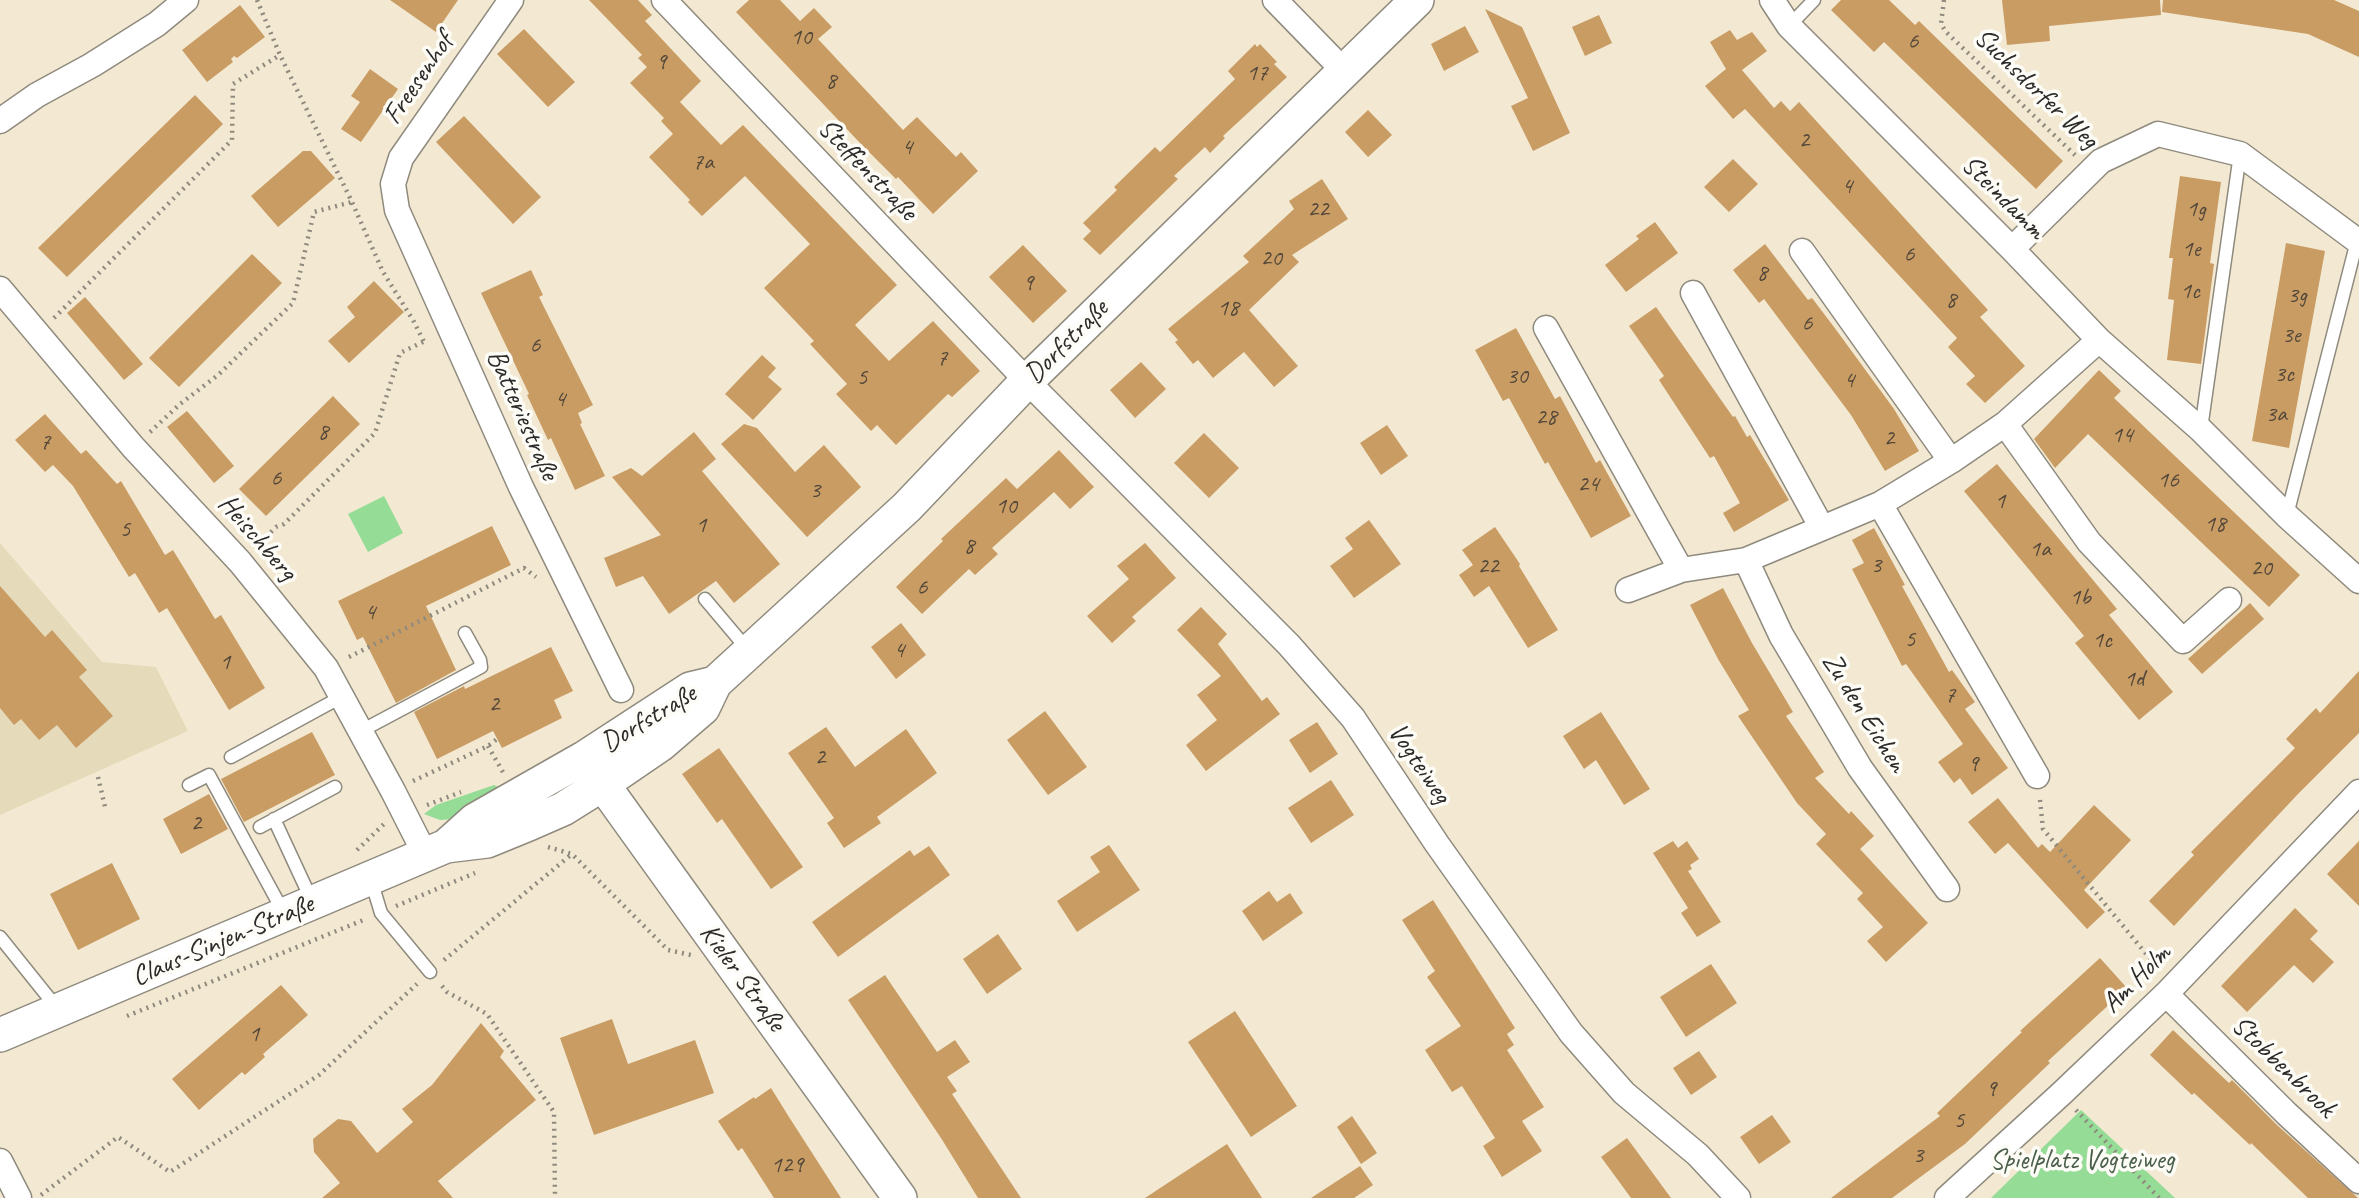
<!DOCTYPE html>
<meta charset="utf-8">
<style>
body{margin:0}
canvas{display:block;background:#f3e9d2}
</style>
<canvas width="2359" height="1198"></canvas>
<script>
const g = document.querySelector('canvas').getContext('2d');
g.lineJoin = 'round';
function paint(path, color) { g.fillStyle = color; g.fill(path, 'evenodd'); }
const poly = rows => new Path2D(rows.map(r => 'M' + r).join(''));
function strokePath(path, color, width, dash) { g.strokeStyle = color; g.lineWidth = width; g.lineCap = dash ? 'butt' : 'round'; g.setLineDash(dash || []); g.stroke(path); }
function drawText(font, color, halo, rows, align = 'center') {
  g.font = font + ' Caveat,sans-serif'; g.lineWidth = 7; g.setLineDash([]); g.textBaseline = 'middle'; g.strokeStyle = halo; g.fillStyle = color; for (const [text, x, y, turn = 0] of rows) {
    g.save(); g.translate(x, y); g.rotate((+turn || 0) * Math.PI / 180); g.textAlign = isNaN(turn) ? turn : align; if (halo) g.strokeText(text, 0, 0); g.fillText(text, 0, 0); g.restore();
  }
}
paint(poly([
 [0,543,102,662,156,667,188,731,0,815]
]), '#e5dbba');
paint(poly([
 [384,496,403,533,368,552,348,514],
 [494,785,501,788,455,819,440,820,424,814,436,805],
 [2081,1110,2175,1198,1991,1198]
]), '#95dc96');
paint(poly([
 [390,0,458,0,436,32],
 [589,0,638,0,652,15,645,21,701,81,680,102,721,145,743,125,897,285,855,325,889,361,933,321,980,371,952,397,948,394,896,445,877,425,871,431,836,394,847,384,810,344,814,341,764,288,810,244,745,176,702,216,688,202,690,200,649,157,673,134,661,121,664,118,630,83,647,67,638,58,642,55],
 [749,0,780,0,800,21,814,8,832,27,818,39,903,130,917,117,956,157,961,152,978,171,933,214,898,177,896,179,860,143,736,12],
 [1841,0,1889,0,1915,25,1919,21,2063,161,2036,189,1884,42,1874,52,1831,10],
 [2002,0,2160,0,2161,15,2049,26,2050,41,2007,45],
 [2163,0,2334,0,2359,11,2359,57,2308,34,2162,12],
 [240,5,265,37,237,58,234,56,231,59,233,62,207,82,182,50],
 [1485,9,1522,27,1570,133,1533,151,1511,106,1528,98],
 [1599,15,1612,43,1585,56,1572,27],
 [1465,26,1479,52,1444,71,1431,44],
 [524,29,575,82,548,107,497,54],
 [1730,30,1737,40,1752,32,1767,51,1742,70,1774,108,1781,101,1790,111,1799,102,1988,310,1980,317,2025,366,1985,403,1966,384,1975,376,1948,347,1957,338,1745,109,1733,119,1705,86,1726,69,1710,42],
 [1255,44,1257,47,1260,44,1277,62,1274,64,1287,77,1223,136,1225,138,1210,153,1205,147,1174,176,1178,179,1100,255,1083,239,1091,231,1083,223,1117,190,1114,187,1155,147,1160,152,1235,79,1228,71],
 [370,69,398,89,361,142,341,129,360,102,351,96],
 [195,95,223,124,67,277,38,248],
 [1368,110,1392,135,1368,157,1345,132],
 [464,116,541,197,513,224,436,142],
 [303,151,311,151,335,178,278,227,251,196],
 [1733,159,1758,184,1729,212,1704,187],
 [2180,176,2221,182,2210,263,2214,264,2201,364,2167,360,2174,300,2168,299,2173,258,2169,258],
 [1322,179,1348,219,1292,255,1299,262,1249,310,1298,366,1274,387,1244,352,1213,378,1198,360,1193,364,1175,342,1178,340,1168,329,1249,262,1243,256,1294,209,1289,201],
 [1655,222,1678,253,1626,292,1605,265,1639,239,1636,236],
 [2286,243,2325,251,2289,448,2252,441],
 [1765,244,1808,300,1812,298,1834,327,1894,409,1919,451,1885,471,1851,415,1764,299,1759,303,1733,270],
 [1023,245,1067,291,1033,323,989,277],
 [252,254,282,283,179,387,149,358],
 [531,270,543,295,539,297,593,405,578,413,582,423,580,424,605,476,575,490,551,438,548,440,527,395,529,394,481,293],
 [374,281,404,312,349,363,328,341,355,317,347,307],
 [85,297,143,364,124,380,67,313],
 [1656,307,1733,417,1735,416,1747,437,1750,435,1789,500,1734,532,1723,513,1740,503,1714,456,1710,458,1659,380,1664,376,1629,326],
 [1516,328,1555,399,1560,396,1596,463,1600,460,1631,516,1591,538,1548,462,1545,464,1509,398,1503,401,1475,350],
 [762,355,776,368,768,377,782,389,753,420,725,394],
 [1141,362,1166,389,1135,418,1110,390],
 [2099,370,2121,391,2114,398,2300,575,2269,607,2088,434,2055,468,2034,439],
 [333,396,360,424,266,516,239,489],
 [187,411,234,466,214,483,167,427],
 [45,414,81,454,86,450,117,484,121,481,165,555,173,550,215,619,221,615,265,688,229,710,167,608,159,613,135,573,129,577,73,486,53,465,45,472,15,440],
 [744,424,757,428,795,472,824,445,861,487,807,537,721,444],
 [1387,425,1408,456,1381,475,1360,443],
 [694,432,716,459,702,471,780,564,734,603,716,581,669,614,643,576,616,587,604,558,661,535,612,477,631,468,642,476],
 [1204,433,1239,468,1209,498,1174,463],
 [1059,450,1094,487,1070,509,1054,492,992,548,998,554,975,575,969,569,922,614,896,587,943,541,941,539,1006,478,1017,489],
 [1997,464,2117,609,2109,615,2173,692,2139,720,2075,643,2084,636,1964,491],
 [1369,520,1401,564,1354,598,1330,566,1353,549,1345,538],
 [492,526,511,565,426,606,456,670,396,703,363,637,357,640,338,601],
 [1495,527,1520,564,1519,566,1558,630,1528,648,1489,586,1474,597,1459,575,1473,565,1462,550],
 [1874,528,1905,585,1902,586,1949,672,1952,670,1975,702,1965,709,2008,768,1972,795,1960,778,1954,783,1938,762,1963,744,1906,664,1902,666,1852,569,1864,563,1852,540],
 [1145,543,1176,578,1132,617,1136,621,1112,643,1087,616,1129,579,1117,566],
 [0,586,45,637,52,630,87,670,79,677,113,716,76,748,57,725,39,740,21,719,14,725,0,708],
 [1723,588,1752,643,1793,712,1786,716,1824,772,1815,778,1849,814,1851,811,1874,836,1860,849,1928,923,1886,962,1867,941,1883,927,1857,899,1863,893,1816,844,1826,834,1797,803,1738,716,1749,710,1718,659,1690,605],
 [2250,603,2264,619,2202,674,2188,659],
 [1201,607,1227,634,1218,644,1262,701,1267,697,1280,714,1206,771,1186,745,1217,720,1197,695,1221,676,1177,630],
 [901,623,926,655,896,679,871,647],
 [551,647,573,691,554,700,562,718,502,748,493,731,437,759,414,712,464,686,465,689],
 [2359,671,2359,733,2298,794,2174,926,2149,901,2194,855,2191,852,2295,748,2286,739,2316,708,2320,713],
 [1045,711,1087,767,1048,795,1007,740],
 [1601,712,1650,789,1624,805,1596,760,1584,769,1563,736],
 [1317,722,1338,754,1310,773,1289,740],
 [826,727,855,767,906,729,937,773,877,817,881,823,844,848,827,823,834,818,788,753],
 [312,732,335,775,244,822,221,779],
 [719,748,803,867,771,889,722,819,717,823,682,774],
 [1331,780,1354,815,1311,843,1288,808],
 [209,794,228,829,181,854,163,819],
 [1998,798,2038,848,2042,844,2050,852,2094,805,2131,840,2084,890,2105,912,2087,929,2008,843,1995,854,1968,822],
 [1673,841,1678,848,1687,841,1699,859,1690,865,1692,869,1688,871,1721,922,1697,937,1681,913,1688,908,1653,853],
 [2359,841,2359,906,2327,874],
 [1109,845,1140,890,1077,932,1057,901,1100,872,1090,857],
 [929,846,950,875,838,957,812,922,910,850,914,856],
 [112,863,140,919,78,950,50,894],
 [1269,891,1277,902,1290,893,1303,913,1263,941,1242,911],
 [1433,900,1515,1028,1507,1034,1514,1045,1507,1050,1544,1107,1522,1121,1542,1151,1502,1177,1483,1146,1495,1138,1462,1086,1452,1092,1425,1050,1461,1026,1427,977,1435,971,1402,920],
 [2295,908,2318,931,2310,939,2334,962,2313,983,2294,965,2247,1012,2221,986],
 [998,934,1022,969,987,994,963,959],
 [2100,958,2127,988,2048,1061,2050,1063,1965,1144,1892,1198,1831,1198,1940,1116,1937,1113,2022,1032,2020,1031],
 [1711,964,1737,1003,1686,1037,1660,997],
 [885,975,937,1052,955,1040,970,1062,947,1077,957,1091,952,1094,1021,1198,978,1198,941,1138,848,1000],
 [281,985,308,1015,263,1054,265,1057,245,1075,242,1072,199,1110,172,1079],
 [1235,1011,1297,1106,1251,1137,1188,1042],
 [612,1019,628,1064,695,1040,714,1093,594,1135,560,1038],
 [481,1023,504,1051,500,1057,536,1100,438,1181,453,1198,322,1198,340,1183,314,1152,313,1139,338,1119,351,1121,377,1153,413,1122,402,1109,432,1085],
 [2173,1030,2229,1083,2232,1080,2277,1125,2358,1198,2308,1198,2251,1143,2250,1145,2194,1093,2192,1095,2150,1055],
 [1699,1051,1717,1077,1691,1095,1673,1068],
 [771,1088,789,1117,841,1198,774,1198,742,1148,738,1151,718,1121,754,1097,755,1099],
 [1772,1115,1791,1142,1759,1164,1740,1137],
 [1352,1116,1377,1153,1361,1164,1337,1127],
 [1627,1138,1671,1198,1631,1198,1601,1157],
 [1227,1144,1262,1198,1145,1198],
 [1360,1166,1373,1185,1354,1198,1311,1198]
]), '#c99c64');
const lane = poly([
 [1789,26,1814,0],
 [2201,429,2240,154],
 [2287,515,2357,241],
 [705,599,748,650],
 [361,731,481,667,480,660,465,633],
 [231,757,343,696],
 [189,785,209,775,285,915],
 [274,819,312,901],
 [260,827,335,787],
 [371,880,381,913,430,972],
 [0,937,57,1008]
]);
const street = poly([
 [511,0,401,158,393,184,397,210,521,487,621,690],
 [664,0,1027,381,1289,645,1353,718,1437,844,1571,1033,1624,1093,1698,1155,1738,1198],
 [1275,0,1344,71],
 [1772,0,1789,26,2012,249,2099,340,2201,430,2287,516,2359,581],
 [0,121,37,95,92,65,157,24,186,0],
 [2012,249,2101,161,2158,134,2240,154,2359,242],
 [1802,251,1951,461],
 [0,289,133,447,240,562,326,668,393,791,426,856],
 [1693,293,1822,528],
 [1546,328,1681,570],
 [2005,424,2089,542,2183,641,2229,600],
 [1880,504,2037,776],
 [1746,560,1781,635,1860,768,1947,889],
 [1628,590,1681,570,1746,560,1880,504,1951,461,2005,424,2099,340],
 [2166,994,2287,1114,2359,1181],
 [0,1161,19,1198],
 [1947,1198,2061,1094,2166,994,2359,792]
]);
const secondary = poly([
 [584,758,900,1198],
 [446,846,475,820,584,758,690,689,715,683],
 [0,1035,446,846,487,841,531,823,563,809,603,784,660,745,703,708,715,683,907,507,1027,381,1417,0]
]);
strokePath(lane, '#8f8a7e', 15);
strokePath(street, '#8f8a7e', 27);
strokePath(secondary, '#8f8a7e', 36);
strokePath(poly([
 [257,0,280,55,352,202,383,272,413,320,424,342],
 [1944,0,1941,24,1946,32,2075,155],
 [54,318,232,140,233,84,280,55],
 [150,432,180,404,218,375,293,303,314,212,352,202],
 [256,547,276,527,284,524,375,433,400,353,427,340],
 [349,657,524,568,536,577],
 [488,746,504,774],
 [98,777,106,811],
 [413,781,488,746,497,739],
 [2040,800,2043,829,2157,967],
 [427,805,461,792],
 [548,847,572,854,668,950,691,955],
 [357,850,384,824],
 [396,906,475,873],
 [444,960,572,854],
 [442,986,447,992,487,1014,554,1112,555,1198],
 [127,1016,366,919],
 [2076,1110,2159,1198],
 [41,1195,118,1137,170,1172,319,1075,417,984]
]), '#8f8a7e', 4.5, [2, 5]);
strokePath(lane, '#fff', 12);
strokePath(street, '#fff', 24);
strokePath(secondary, '#fff', 33);
drawText('24px', '#524739', null, [
 ["10",801,38],
 ["6",1913,42],
 ["9",661,63],
 ["17",1257,74],
 ["8",831,82],
 ["2",1804,141],
 ["4",907,148],
 ["7a",703,163],
 ["4",1847,187],
 ["22",1318,210],
 ["1g",2196,210],
 ["1e",2191,250],
 ["6",1909,255],
 ["20",1271,259],
 ["8",1762,274],
 ["9",1028,284],
 ["1c",2190,292],
 ["3g",2297,296],
 ["8",1951,301],
 ["18",1228,309],
 ["6",1807,324],
 ["3e",2291,336],
 ["6",535,346],
 ["7",942,359],
 ["3c",2284,375],
 ["30",1517,377],
 ["5",862,378],
 ["4",1849,381],
 ["4",560,400],
 ["3a",2276,415],
 ["28",1546,418],
 ["8",323,433],
 ["14",2122,436],
 ["2",1889,439],
 ["7",45,443],
 ["6",276,479],
 ["16",2168,481],
 ["24",1588,485],
 ["3",815,491],
 ["1",2000,502],
 ["10",1006,507],
 ["18",2215,525],
 ["1",701,526],
 ["5",125,530],
 ["8",969,547],
 ["1a",2040,550],
 ["3",1876,566],
 ["22",1488,567],
 ["20",2261,569],
 ["6",922,588],
 ["1b",2080,598],
 ["4",370,613],
 ["5",1910,640],
 ["1c",2102,641],
 ["4",899,651],
 ["1",225,663],
 ["1d",2134,680],
 ["7",1950,696],
 ["2",494,705],
 ["2",820,758],
 ["9",1973,765],
 ["2",196,824],
 ["1",254,1035],
 ["9",1991,1090],
 ["5",1959,1121],
 ["3",1918,1156],
 ["129",787,1166]
]);
drawText('28px', '#2b2b2b', '#fdfcf7', [
 ["Freesenhof",419,79,-56],
 ["Suchsdorfer Weg",2036,89,44],
 ["Steffenstraße",867,170,46],
 ["Steindamm",2003,198,45],
 ["Dorfstraße",1067,342,-45],
 ["Batteriestraße",522,415,66],
 ["Heischberg",257,538,49],
 ["Zu den Eichen",1864,713,58],
 ["Dorfstraße",649,719,-31],
 ["Vogteiweg",1419,764,56],
 ["Claus-Sinjen-Straße",223,941,-23],
 ["Kieler Straße",742,978,54],
 ["Am Holm",2137,979,-45],
 ["Stobbenbrook",2283,1067,44]
]);
drawText('28px', '#4b604b', '#fdfcf7', [
 ["Spielplatz Vogteiweg",2082,1161]
]);
</script>
